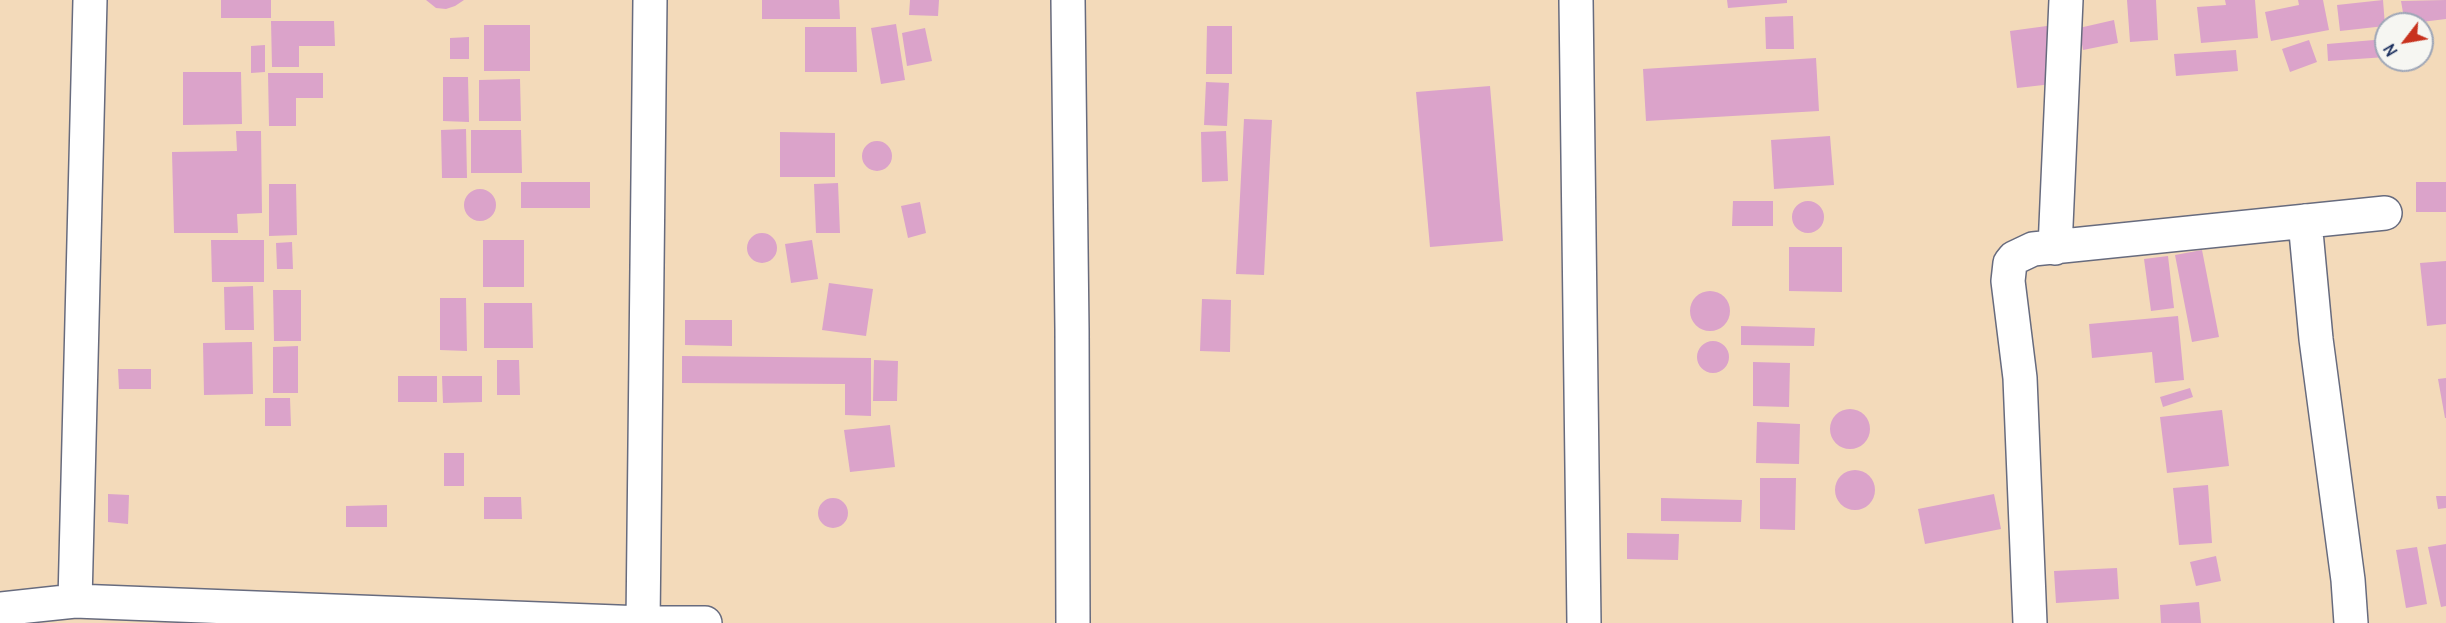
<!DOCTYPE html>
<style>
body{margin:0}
#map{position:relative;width:2446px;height:623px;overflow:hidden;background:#f3daba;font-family:Delius,sans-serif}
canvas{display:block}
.north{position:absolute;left:2374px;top:12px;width:60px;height:60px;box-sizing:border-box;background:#f6f6f2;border:2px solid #9ea6b7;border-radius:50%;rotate:239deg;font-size:16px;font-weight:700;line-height:24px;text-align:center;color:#1b2f5e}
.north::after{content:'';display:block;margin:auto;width:21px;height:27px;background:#c8321e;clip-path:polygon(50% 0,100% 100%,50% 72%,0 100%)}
</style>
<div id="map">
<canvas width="2446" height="623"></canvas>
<div class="north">N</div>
</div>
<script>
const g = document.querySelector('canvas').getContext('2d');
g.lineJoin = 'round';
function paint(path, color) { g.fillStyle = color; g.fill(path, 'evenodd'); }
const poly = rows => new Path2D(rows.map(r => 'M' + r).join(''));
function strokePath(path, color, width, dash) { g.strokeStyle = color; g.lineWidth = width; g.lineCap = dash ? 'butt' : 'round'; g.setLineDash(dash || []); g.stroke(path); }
paint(poly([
 [221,0,271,0,271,18,221,18],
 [426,0,464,0,455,6,446,9,436,8],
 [762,0,839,0,840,19,762,19],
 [910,0,939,0,938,16,909,15],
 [1727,0,1787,0,1787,3,1728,8],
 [2127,0,2156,0,2158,40,2130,42],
 [2225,0,2255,0,2258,38,2201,43,2197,7,2226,5],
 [2298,0,2323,0,2329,30,2271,41,2265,12,2299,5],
 [2383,0,2385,26,2340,31,2337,5],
 [2446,0,2446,19,2405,24,2401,1],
 [1793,16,1794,49,1766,49,1765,17],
 [2114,20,2118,43,2083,50,2079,28],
 [271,21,334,21,335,46,299,46,299,67,272,67],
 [896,24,905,80,881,84,871,28],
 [484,25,530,25,530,71,484,71],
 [2054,25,2061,83,2017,88,2010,31],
 [1207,26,1232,26,1232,74,1206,74],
 [805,27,856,27,857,72,805,72],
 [925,28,932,61,907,66,902,33],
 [469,37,469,59,450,59,450,38],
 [2386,39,2386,57,2328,61,2327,44],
 [2309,40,2317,62,2290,72,2282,49],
 [265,45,265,72,251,73,251,46],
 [2236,50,2238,71,2176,76,2174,54],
 [1816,58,1819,111,1646,121,1643,69],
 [183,72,241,72,242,124,183,125],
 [268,73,323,73,323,98,296,98,296,126,269,126],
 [443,77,468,77,469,122,443,121],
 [520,79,521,121,479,121,479,80],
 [1206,82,1229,83,1227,126,1204,125],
 [1490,86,1503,241,1430,247,1416,92],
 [1244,119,1272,120,1264,275,1236,274],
 [466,129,467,178,442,178,441,130],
 [471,130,521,130,522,173,471,173],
 [236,131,261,131,262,213,237,214,238,233,174,233,172,152,237,151],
 [1226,131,1228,181,1202,182,1201,132],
 [780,132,835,133,835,177,780,177],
 [1830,136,1834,185,1774,189,1771,140],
 '862 156a15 15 0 1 1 30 0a15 15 0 1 1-30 0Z',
 [521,182,590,182,590,208,521,208],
 [2416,182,2446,182,2446,212,2416,212],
 [838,183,840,233,816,233,814,184],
 [269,184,296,184,297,235,269,236],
 '464 205a16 16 0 1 1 32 0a16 16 0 1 1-32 0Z',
 '1792 217a16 16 0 1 1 32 0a16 16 0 1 1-32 0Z',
 [1733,201,1773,201,1773,226,1732,226],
 [920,202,926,233,908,238,901,206],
 '747 248a15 15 0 1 1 30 0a15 15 0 1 1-30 0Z',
 [211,240,264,240,264,282,212,282],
 [483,240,524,240,524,287,483,287],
 [812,240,818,279,791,283,785,244],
 [292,242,293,269,277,269,276,243],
 [1789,247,1842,247,1842,292,1789,291],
 [2202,250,2219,337,2192,342,2175,255],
 [2168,256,2174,308,2151,311,2144,259],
 [2446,261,2446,324,2427,326,2420,263],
 [829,283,873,289,866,336,822,330],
 [253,286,254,330,225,330,224,287],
 [273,290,301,290,301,341,274,341],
 '1690 311a20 20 0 1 1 40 0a20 20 0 1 1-40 0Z',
 [440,298,466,298,467,351,440,350],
 [1202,299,1231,300,1230,352,1200,351],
 [484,303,532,303,533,348,484,348],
 [2178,316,2184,380,2155,383,2152,352,2092,358,2089,324],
 [685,320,732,320,732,346,685,345],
 [1741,326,1815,328,1814,346,1741,345],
 '1697 357a16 16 0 1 1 32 0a16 16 0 1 1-32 0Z',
 [252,342,253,394,204,395,203,343],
 [298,346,298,393,273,393,273,347],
 [682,356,871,358,871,416,845,415,845,384,682,383],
 [497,360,519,360,520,395,497,395],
 [874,360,898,361,897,401,873,401],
 [1753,362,1790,363,1789,407,1753,406],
 [118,369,151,369,151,389,119,389],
 [398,376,437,376,437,402,398,402],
 [442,376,482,376,482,402,443,403],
 [2446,378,2446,418,2445,418,2438,379],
 [2190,388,2193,397,2163,407,2160,397],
 [265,398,290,398,291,426,265,426],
 '1830 429a20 20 0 1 1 40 0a20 20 0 1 1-40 0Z',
 [2222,410,2229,466,2167,473,2160,417],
 [1757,422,1800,424,1799,464,1756,463],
 [890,425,895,467,850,472,844,430],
 [444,453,464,453,464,486,444,486],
 '1835 490a20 20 0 1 1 40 0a20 20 0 1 1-40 0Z',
 [1760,478,1796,478,1795,530,1760,529],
 [2208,485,2212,543,2179,545,2173,488],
 [108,494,129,495,128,524,108,522],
 [1994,494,2001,529,1925,544,1918,509],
 [2436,496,2446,496,2446,508,2438,509],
 [484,497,521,497,522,519,484,519],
 '818 513a15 15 0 1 1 30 0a15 15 0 1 1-30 0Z',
 [1661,498,1742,500,1741,522,1661,521],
 [387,505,387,527,346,527,346,506],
 [1627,533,1679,534,1678,560,1627,559],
 [2446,544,2446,606,2441,607,2428,547],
 [2417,547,2427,604,2406,608,2396,550],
 [2216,556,2221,581,2196,586,2190,562],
 [2117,568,2119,599,2056,603,2054,571],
 [2199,602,2201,623,2161,623,2160,605]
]), '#dba3ca');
const minor = poly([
 [1068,0,1072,329,1073,623],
 [1576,0,1584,623],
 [2305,221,2316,339,2348,580,2351,623],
 [2055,248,2066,0],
 [75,601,90,0],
 [0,609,75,601,643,623,705,623],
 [643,623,650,0],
 [2030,623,2020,378,2008,281,2010,263,2014,258,2033,249,2385,213]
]);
strokePath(minor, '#676b7e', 36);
strokePath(minor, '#fff', 33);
</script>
